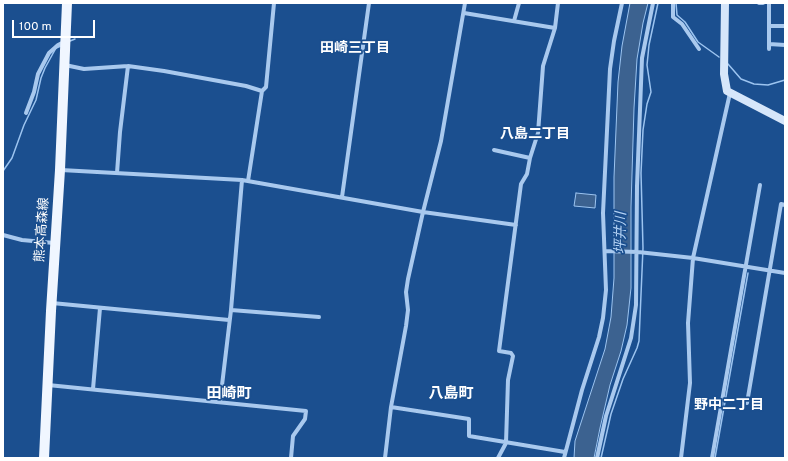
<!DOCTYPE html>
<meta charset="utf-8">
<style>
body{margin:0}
#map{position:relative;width:788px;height:461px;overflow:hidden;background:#1b4f8f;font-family:Overpass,sans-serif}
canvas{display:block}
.frame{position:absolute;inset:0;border:4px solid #fff;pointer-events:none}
.scale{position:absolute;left:12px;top:20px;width:83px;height:18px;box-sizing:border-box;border:2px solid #fff;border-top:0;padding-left:5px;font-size:12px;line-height:14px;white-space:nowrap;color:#fff;-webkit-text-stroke:3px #1b4f8f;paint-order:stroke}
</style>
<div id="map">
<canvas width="788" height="461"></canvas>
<div class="frame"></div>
<div class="scale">100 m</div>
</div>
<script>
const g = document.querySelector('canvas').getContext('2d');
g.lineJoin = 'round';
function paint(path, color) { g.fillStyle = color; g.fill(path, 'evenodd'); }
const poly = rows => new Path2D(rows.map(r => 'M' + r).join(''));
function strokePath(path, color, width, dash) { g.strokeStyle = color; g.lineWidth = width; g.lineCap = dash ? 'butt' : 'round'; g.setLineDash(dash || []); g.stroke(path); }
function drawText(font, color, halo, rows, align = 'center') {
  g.font = font + ' Overpass,"Noto Sans JP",sans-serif'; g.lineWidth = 3.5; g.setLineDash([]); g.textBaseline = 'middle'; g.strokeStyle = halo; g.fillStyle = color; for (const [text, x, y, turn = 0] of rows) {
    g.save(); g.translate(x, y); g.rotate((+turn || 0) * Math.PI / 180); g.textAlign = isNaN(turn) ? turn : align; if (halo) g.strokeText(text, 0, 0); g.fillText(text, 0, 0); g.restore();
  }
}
const water = poly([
 [630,3,648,3,643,23,637,59,634,108,631,207,631,288,627,325,621,351,610,385,600,428,594,458,574,458,575,441,605,349,611,317,614,278,614,177,618,82,622,46,630,3],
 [576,193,596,195,595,208,574,206,576,193]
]);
paint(water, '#3c6290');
strokePath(water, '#9cc4f0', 1);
strokePath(poly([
 [676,3,677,15,685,22,698,42,719,57],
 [70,41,75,39],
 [728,64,741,79,754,84,768,85,785,80],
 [3,171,12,158,24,125,36,100,41,78,45,68,56,48,61,46],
 [601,458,611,414,623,379,637,348,639,341,643,248,641,173,643,130,647,104,651,92,647,65,649,45,658,3],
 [715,458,748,273]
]), '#9cc4f0', 1.5);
strokePath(poly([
 [673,3,673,17,682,24,699,49],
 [759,3,763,3],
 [464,13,555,28],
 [514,21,519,3],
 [769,26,785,26],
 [769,44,785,45],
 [769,49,769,3],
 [65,65,84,69,128,66,164,71,246,86,262,91],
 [26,113,34,92,38,74,49,53,58,45,64,42],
 [494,150,530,158],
 [61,170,242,180,423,212,516,225],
 [117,173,120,132,128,66],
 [248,181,262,91,266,87,274,3],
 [342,197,369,3],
 [3,235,22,240,54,243],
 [606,251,638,252,693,258,785,273],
 [52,303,229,320],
 [231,310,319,317],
 [48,385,306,411,305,419,293,436,291,458],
 [93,389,100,308],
 [220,402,231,310,242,180],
 [747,403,781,204,785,205],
 [391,407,469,419,469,436,565,452],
 [385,458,391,407,406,326,408,310,406,292,408,279,423,212,441,141,465,3],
 [498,458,506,443,508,380,513,356,511,353,499,351,521,184,527,174,530,158,538,133,543,66,555,28,558,3],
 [564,458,582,390,599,337,603,318,606,290,603,213,610,69,614,41,622,3],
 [597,458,606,416,631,338,636,305,637,186,642,58,653,3],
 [681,458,690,383,688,323,693,258,730,93],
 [712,458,760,185]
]), '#a9c9ee', 4);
strokePath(poly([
 [725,3,724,74,727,91,785,121]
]), '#d6e6fa', 8);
strokePath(poly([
 [44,458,51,311,60,170,67,3]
]), '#f0f6ff', 10);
drawText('13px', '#fff', '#1b4f8f', [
 ["熊本高森線",43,230,-86]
]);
drawText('bold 14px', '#fff', '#1b4f8f', [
 ["田崎三丁目",355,49],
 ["八島二丁目",535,135],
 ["野中二丁目",729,406]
]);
drawText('italic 14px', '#b5d3f5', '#1b4f8f', [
 ["坪井川",622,233,-89]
]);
drawText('bold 15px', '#fff', '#1b4f8f', [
 ["田崎町",229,395],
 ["八島町",451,395]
]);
</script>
